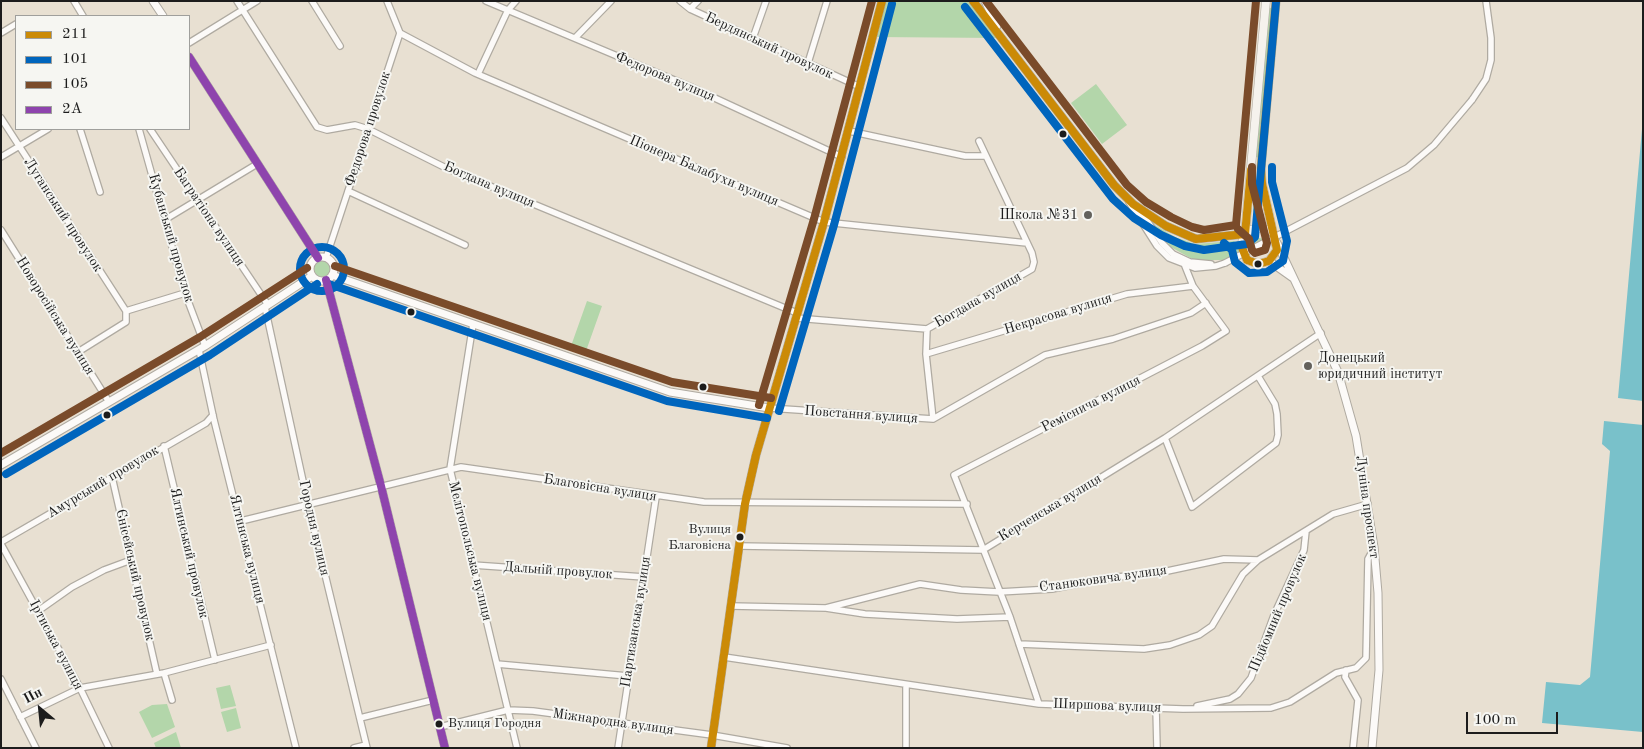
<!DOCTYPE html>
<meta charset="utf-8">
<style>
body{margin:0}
#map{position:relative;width:1644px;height:749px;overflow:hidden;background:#e8e0d2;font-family:"Old Standard TT",serif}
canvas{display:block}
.frame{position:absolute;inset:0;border:2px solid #1c1c1c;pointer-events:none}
.legend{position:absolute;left:15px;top:15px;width:175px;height:115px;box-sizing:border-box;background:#f6f6f2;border:1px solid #9f9f9c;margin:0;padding:6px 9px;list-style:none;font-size:15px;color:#1c1c1c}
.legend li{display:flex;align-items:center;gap:10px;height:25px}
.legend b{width:25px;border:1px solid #9f9f9c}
.north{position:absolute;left:15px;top:684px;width:50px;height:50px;-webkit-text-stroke:4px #f6f6f2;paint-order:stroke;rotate:332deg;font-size:14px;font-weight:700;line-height:20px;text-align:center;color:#1c1c1c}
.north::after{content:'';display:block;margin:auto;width:18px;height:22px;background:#1c1c1c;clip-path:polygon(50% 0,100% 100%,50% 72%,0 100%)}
.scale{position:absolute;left:1466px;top:712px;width:92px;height:22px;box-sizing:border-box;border:2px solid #1c1c1c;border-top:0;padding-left:6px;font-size:15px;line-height:18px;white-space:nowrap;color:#1c1c1c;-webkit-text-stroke:4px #f6f6f2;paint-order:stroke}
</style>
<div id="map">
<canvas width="1644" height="749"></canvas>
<div class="frame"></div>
<ul class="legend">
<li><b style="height:6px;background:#cb8a06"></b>211</li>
<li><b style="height:6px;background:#0065bd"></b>101</li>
<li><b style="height:6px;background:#7a4b2a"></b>105</li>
<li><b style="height:6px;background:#8e44ad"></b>2А</li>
</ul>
<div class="north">Пн</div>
<div class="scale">100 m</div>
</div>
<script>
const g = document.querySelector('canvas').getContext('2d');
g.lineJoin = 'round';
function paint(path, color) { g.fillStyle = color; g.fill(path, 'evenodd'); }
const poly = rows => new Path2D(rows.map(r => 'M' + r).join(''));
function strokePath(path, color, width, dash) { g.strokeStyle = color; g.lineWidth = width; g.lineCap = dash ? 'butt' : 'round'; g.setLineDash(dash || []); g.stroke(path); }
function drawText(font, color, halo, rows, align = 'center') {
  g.font = font + ' "Old Standard TT",serif'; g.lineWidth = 4; g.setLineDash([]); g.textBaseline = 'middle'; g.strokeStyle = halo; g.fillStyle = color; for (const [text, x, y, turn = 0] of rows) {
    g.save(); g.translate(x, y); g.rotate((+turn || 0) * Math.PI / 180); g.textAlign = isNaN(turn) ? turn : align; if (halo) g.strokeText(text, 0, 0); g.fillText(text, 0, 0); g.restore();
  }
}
paint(poly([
 [884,1,970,1,999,38,875,37],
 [1269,8,1272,8,1259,158,1256,157],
 [1096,84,1127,125,1102,144,1071,103],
 [1255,194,1258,194,1262,211,1258,215,1253,211],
 [1153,224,1175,237,1195,244,1234,241,1239,246,1240,252,1223,260,1194,260,1169,246],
 '1251 246a8 8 0 1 1 16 0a8 8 0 1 1-16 0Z',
 '314 269a8 8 0 1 1 16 0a8 8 0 1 1-16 0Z',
 [587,301,602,306,586,351,571,346],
 [230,685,236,706,221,709,216,688],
 [167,704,175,727,152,738,139,712,152,705],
 [236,708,241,728,227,732,221,712],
 [176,732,181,748,156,748,154,743]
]), '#b3d6aa');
paint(poly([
 [1643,118,1643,401,1618,398],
 [1604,421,1643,425,1643,732,1542,723,1546,682,1580,685,1590,677,1610,451,1602,444]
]), '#79c1ca');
const minor = poly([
 [74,1,83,16],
 [237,1,317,127,327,130,355,125,368,129,444,167,797,313],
 [312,1,340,46],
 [486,1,691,87,842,157],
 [680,1,690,9,860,87],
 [690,9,698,1],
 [1,33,16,24],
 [400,33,475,73,824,222,1027,243],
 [575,38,611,1],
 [753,38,766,1],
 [189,43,257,1],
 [808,63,827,1],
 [478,74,508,10,516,1],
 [1472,100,1486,79,1491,60,1491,38,1486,1],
 [1,118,126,311],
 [80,129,100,192],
 [139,129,185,293,205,346],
 [150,129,268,305],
 [849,131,965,156,986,156],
 [1,157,48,129],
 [348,191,465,245],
 [1129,202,1157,246,1169,258,1195,268,1216,266,1225,263],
 [1140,210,1162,243,1173,254,1190,262,1211,264],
 [166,219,257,164],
 [1,230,109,402],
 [326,258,400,33,387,1],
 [265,307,308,504,367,748],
 [126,311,185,293],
 [796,318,927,329,1032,269,1034,262,1032,253,979,141],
 [473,324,450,469,517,748],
 [927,329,926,354,933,419],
 [199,350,214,420,296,748],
 [78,352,126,322,126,311],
 [926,354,1127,294,1193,286],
 [769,408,933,419,1045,355,1113,339,1191,313,1206,303],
 [1165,438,1192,507,1276,443,1278,435,1277,414,1275,404,1258,376],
 [164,446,215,660],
 [112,477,157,674],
 [241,521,461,467,704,502,967,504],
 [1,542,206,423,213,415],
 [1,544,80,688,109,748],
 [739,546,983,550,1165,438,1321,333],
 [473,565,644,577],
 [731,606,826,608,865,614,957,619,1010,617],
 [826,608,920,584,961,590,999,592,1052,589,1107,578,1158,573,1224,559,1258,560],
 [38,611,72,587,104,570,131,560],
 [1019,644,1144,649,1170,645,1199,635,1212,626,1243,574,1258,560,1333,514,1368,504],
 [724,657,1039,704,1183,709,1271,708,1290,702,1336,673,1356,668,1366,658,1368,559,1374,548],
 [497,664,628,676],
 [1346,670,1345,677,1358,700,1353,748],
 [164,673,172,700],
 [1,679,36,748],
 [1039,704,1010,617,954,475,1202,346,1226,331,1193,286,1185,266],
 [1197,706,1230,699,1238,694,1251,678,1274,615,1304,550,1306,531],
 [1156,708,1157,748],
 [20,717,80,688,164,673,271,645],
 [360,718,433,700],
 [440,727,508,710,533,711,712,735,787,748],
 [354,748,366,745],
 [618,748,656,497],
 [906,748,906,686]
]);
const tertiary = poly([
 [153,1,163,16],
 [973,1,1114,185,1133,204,1166,226,1196,239,1245,234],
 [985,1,997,26],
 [189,57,318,258],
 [1277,243,1338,372,1356,436,1374,547,1378,593,1379,670,1372,748],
 '310 269a12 12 0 1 1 24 0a12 12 0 1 1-24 0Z',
 [1269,261,1293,278],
 [332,275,670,392,769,408],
 [326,280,381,486,445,748],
 [1,465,205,346,312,276],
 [711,748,745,504,756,455,824,222,882,1]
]);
const secondary = poly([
 [1266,1,1245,234,1241,245,1247,260,1258,264,1269,261,1277,250,1262,183,1261,168,1276,1],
 [1245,234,1250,230,1261,228,1271,232,1275,237]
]);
strokePath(minor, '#afaaa1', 8);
strokePath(tertiary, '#afaaa1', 9);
strokePath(secondary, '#afaaa1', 9);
strokePath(minor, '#fcfaf8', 5.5);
strokePath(tertiary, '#fcfaf8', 7);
strokePath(secondary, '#f5f2ed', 8);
const minorBridge = poly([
 [1225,263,1407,168,1434,145,1472,100]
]);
strokePath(minorBridge, '#afaaa1', 8, []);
strokePath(minorBridge, '#fcfaf8', 5.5);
strokePath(poly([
 [973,1,1114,185,1133,204,1166,226,1196,239,1245,234],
 [1245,234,1251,170],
 [1241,245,1247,260,1258,264,1269,261,1277,250,1262,183,1261,168,1276,1],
 [711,748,745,504,756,455,824,222,882,1]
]), '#cb8a06', 8);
strokePath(poly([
 [965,7,1113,199,1134,218,1161,235,1185,246,1204,250,1247,244,1255,237,1276,2],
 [1224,243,1232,250,1235,262,1249,273,1267,272,1283,261,1287,241,1272,182,1272,167],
 '300 269a22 22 0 1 1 44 0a22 22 0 1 1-44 0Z',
 [329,284,667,401,767,418],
 [779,411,834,225,892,4],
 [6,474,210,355,317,284]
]), '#0065bd', 8);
strokePath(poly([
 [986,1,1127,185,1146,202,1171,217,1192,227,1204,230,1236,225,1256,1],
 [1238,229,1249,239,1252,250,1255,253,1265,250,1267,243,1252,184,1252,167],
 [335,266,672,382,771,398],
 [759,405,814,219,872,1],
 [1,453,200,337,307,268]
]), '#7a4b2a', 8);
strokePath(poly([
 [189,57,318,258],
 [326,280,381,486,445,748]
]), '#8e44ad', 8);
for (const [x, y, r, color] of [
 [1063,134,4.5,"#1c1c1c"],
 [1088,215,5,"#63615c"],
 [1258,264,4.5,"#1c1c1c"],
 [411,312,4.5,"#1c1c1c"],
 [1308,366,5,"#63615c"],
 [703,387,4.5,"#1c1c1c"],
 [107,415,4.5,"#1c1c1c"],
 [740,537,4.5,"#1c1c1c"],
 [439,724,4.5,"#1c1c1c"]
]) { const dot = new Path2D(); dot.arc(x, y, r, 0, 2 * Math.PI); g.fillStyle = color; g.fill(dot); strokePath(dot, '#f6f6f2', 2); }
drawText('13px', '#1c1c1c', '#f6f6f2', [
 ["Вулиця",731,530],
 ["Благовісна",731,546],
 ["Вулиця Городня",448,724,"left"]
], 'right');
drawText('14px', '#1c1c1c', '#f6f6f2', [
 ["Бердянський провулок",769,46,25],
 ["Федорова вулиця",665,77,23],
 ["Федорова провулок",368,129,-72],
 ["Піонера Балабухи вулиця",704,171,23],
 ["Богдана вулиця",489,185,23],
 ["Луганський провулок",63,215,57],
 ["Багратіона вулиця",209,217,56],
 ["Кубанський провулок",171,238,74],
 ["Богдана вулиця",978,300,-30],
 ["Некрасова вулиця",1058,314,-17],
 ["Новоросійська вулиця",55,316,58],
 ["Реміснича вулиця",1091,404,-27],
 ["Повстання вулиця",861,415,4],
 ["Амурський провулок",103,482,-31],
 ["Благовісна вулиця",600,488,9],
 ["Луніна проспект",1367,507,82],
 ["Керченська вулиця",1050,508,-31],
 ["Городня вулиця",314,528,77],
 ["Ялтинська вулиця",247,549,76],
 ["Мелітопольська вулиця",470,551,76],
 ["Ялтинський провулок",189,553,77],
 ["Дальній провулок",558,571,4],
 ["Єнісейський провулок",135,575,77],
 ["Станюковича вулиця",1103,579,-8],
 ["Підйомний провулок",1278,613,-67],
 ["Партизанська вулиця",636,622,-81],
 ["Іртиська вулиця",56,645,62],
 ["Ширшова вулиця",1107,706,2],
 ["Міжнародна вулиця",613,722,8]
]);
drawText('14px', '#1c1c1c', '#f6f6f2', [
 ["Школа №31",1078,215],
 ["Донецький",1318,358,"left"],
 ["юридичний інститут",1318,374,"left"]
], 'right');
</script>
